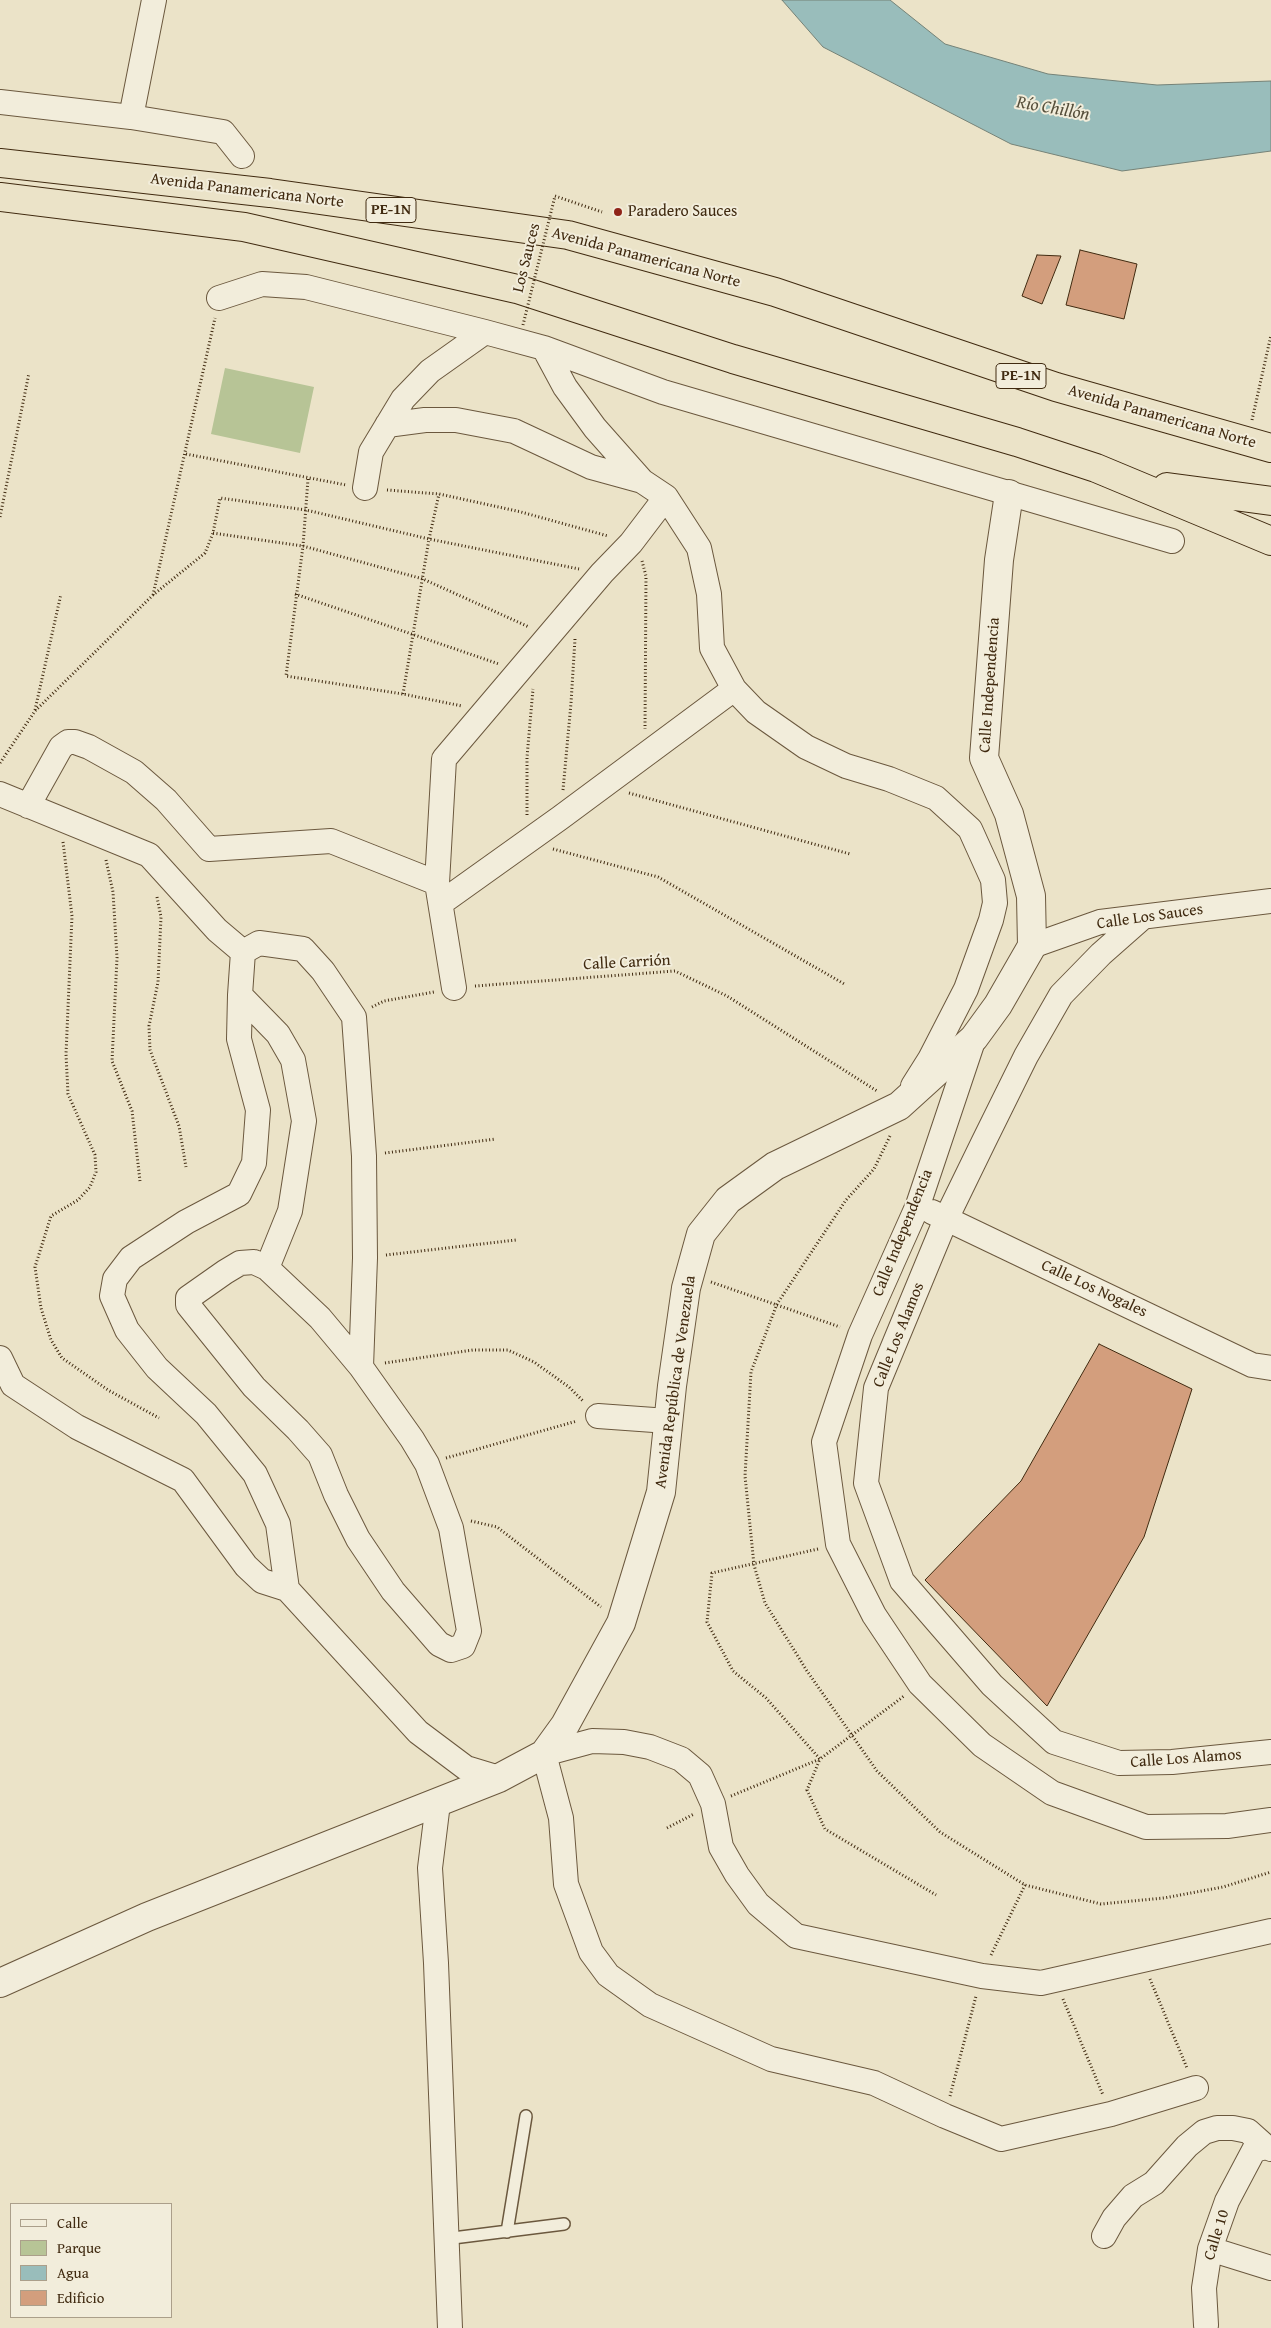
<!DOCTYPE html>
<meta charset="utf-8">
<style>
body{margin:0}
#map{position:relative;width:1271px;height:2328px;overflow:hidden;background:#ebe3c8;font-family:"Gentium Book Plus",serif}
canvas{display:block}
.legend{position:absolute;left:10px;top:2203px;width:162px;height:115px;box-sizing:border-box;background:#f2eddb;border:1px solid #ab9f8a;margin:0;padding:6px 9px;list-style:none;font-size:15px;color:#402a10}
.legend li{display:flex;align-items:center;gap:10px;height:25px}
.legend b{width:25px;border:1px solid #ab9f8a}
</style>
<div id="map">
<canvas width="1271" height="2328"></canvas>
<ul class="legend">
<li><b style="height:6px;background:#f2eddb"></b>Calle</li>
<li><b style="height:14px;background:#b7c496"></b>Parque</li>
<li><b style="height:14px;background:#99bdbb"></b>Agua</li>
<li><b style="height:14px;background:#d39e7d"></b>Edificio</li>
</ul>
</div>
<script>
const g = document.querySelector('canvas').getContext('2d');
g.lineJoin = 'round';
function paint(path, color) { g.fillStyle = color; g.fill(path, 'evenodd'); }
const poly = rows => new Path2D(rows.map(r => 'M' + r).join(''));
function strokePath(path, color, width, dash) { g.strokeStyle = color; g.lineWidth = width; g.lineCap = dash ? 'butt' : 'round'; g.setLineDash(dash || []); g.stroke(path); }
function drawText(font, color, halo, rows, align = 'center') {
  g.font = font + ' "Gentium Book Plus",serif'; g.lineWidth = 4; g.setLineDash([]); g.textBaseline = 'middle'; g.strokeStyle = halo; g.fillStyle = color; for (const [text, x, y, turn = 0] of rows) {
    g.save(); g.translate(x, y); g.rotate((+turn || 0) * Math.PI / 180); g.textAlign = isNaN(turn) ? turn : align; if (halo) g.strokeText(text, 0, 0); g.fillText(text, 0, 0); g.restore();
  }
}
paint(poly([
 [225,368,314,387,300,453,211,434]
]), '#b7c496');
const water = poly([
 [782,0,890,0,945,44,1048,74,1157,85,1271,81,1271,151,1122,171,1011,144,823,47,782,0]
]);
paint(water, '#99bdbb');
strokePath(water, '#758277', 1);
const building = poly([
 [1080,250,1137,264,1124,319,1066,305,1080,250],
 [1037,255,1061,256,1042,304,1022,296,1037,255],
 [1099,1344,1192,1389,1144,1537,1047,1706,925,1580,1021,1481,1099,1344]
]);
paint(building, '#d39e7d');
strokePath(building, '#402a10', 1);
const service = poly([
 [507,2232,526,2116],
 [445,2239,564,2224]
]);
const minor = poly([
 [0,102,131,117,223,132,242,156],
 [131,117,154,0],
 [219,298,262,284,306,287,485,332,544,348,663,392,1172,541],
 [544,348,565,387,595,428,642,481,666,497,699,548,709,594,712,648,734,689,756,712,806,747,846,766,889,779,936,798,970,829,993,880,995,903,991,920,966,989,930,1059,913,1086],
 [387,425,425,420,456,420,514,431,591,467,642,481],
 [365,488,371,452,403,399,430,371,485,332],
 [0,794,149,855,217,930,243,952],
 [28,806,61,747,68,742,75,742,89,747,134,772,166,800,209,849,331,841,437,883],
 [441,903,560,818,734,689],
 [1143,917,1101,954,1061,995,1026,1056,984,1141,946,1219,876,1388,866,1483,902,1581,992,1685,1054,1742,1119,1763,1172,1762,1271,1752],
 [1032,946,1100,922,1271,901],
 [454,988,437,883,444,759,602,573,631,543,666,497],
 [240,995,278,1034,293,1060,304,1121,290,1211,267,1268],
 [974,1038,918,1205,860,1335,824,1442,838,1544,874,1615,920,1684,982,1745,1052,1793,1146,1827,1227,1826,1271,1820],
 [932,1212,1252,1365,1271,1368],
 [254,1262,267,1268,320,1318,361,1367,412,1439,427,1464,451,1528,469,1631,463,1646,451,1650,439,1644,393,1591,358,1539,336,1495,320,1455,298,1430,254,1387,188,1305,188,1298,225,1272,240,1263,254,1262],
 [0,1358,13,1385,77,1427,183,1480,246,1566,262,1581,287,1589],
 [361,1367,365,1258,364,1156,354,1017,323,971,303,949,259,943,243,952,240,995,239,1039,258,1110,254,1163,239,1194,186,1222,131,1258,115,1279,112,1296,127,1330,157,1368,206,1414,255,1474,278,1524,287,1589,418,1732,466,1768,499,1778],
 [598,1416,668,1421],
 [438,1803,430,1868,436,1963,450,2328],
 [1196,2088,1111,2114,1001,2139,945,2116,874,2083,771,2059,650,2005,608,1975,591,1952,566,1884,561,1818,544,1754,592,1741,624,1742,650,1747,681,1759,700,1775,713,1804,721,1847,737,1875,758,1904,796,1936,982,1976,1041,1983,1271,1931],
 [1104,2236,1114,2218,1133,2196,1154,2183,1187,2146,1204,2132,1217,2128,1233,2128,1248,2131,1266,2147],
 [1210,2249,1271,2268],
 [1206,2325,1204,2288,1210,2249,1227,2201,1254,2150,1266,2147,1271,2149]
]);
const tertiary = poly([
 [0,1983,147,1917,499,1778,544,1754,565,1725,621,1623,661,1492,672,1386,686,1288,701,1234,728,1200,775,1166,899,1106,974,1038,998,1005,1032,946,1031,896,1009,814,984,758,999,560,1009,494]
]);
const trunk = poly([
 [0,163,270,193,568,235,775,292,1056,387,1271,448],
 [0,197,244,227,517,289,733,359,1017,442,1096,468,1271,541],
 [1167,487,1271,501]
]);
strokePath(service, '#6b583e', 14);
strokePath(minor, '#6b583e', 26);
strokePath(tertiary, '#6b583e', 30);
strokePath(trunk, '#402a10', 30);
strokePath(poly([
 [555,196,602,212],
 [1252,420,1271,335],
 [186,454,346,485],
 [308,479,303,546,286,676,403,694,462,706],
 [387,490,439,494,521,512,608,536],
 [0,517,29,373],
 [213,533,303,546,423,579,529,627],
 [642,561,646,576,645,729],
 [295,594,499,664],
 [153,595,215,318],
 [403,694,429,539,439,494],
 [35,710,61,594],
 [0,763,35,711,153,595,205,553,213,533,220,498,306,510,429,539,579,569],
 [563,790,571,703,575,639],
 [629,793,850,854],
 [527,815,527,757,533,689],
 [63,842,72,916,66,1054,68,1094,95,1155,96,1172,90,1187,78,1200,51,1216,35,1267,41,1308,51,1340,62,1358,108,1390,159,1418],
 [553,849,658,877,846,985],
 [106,860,113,892,117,958,112,1061,132,1111,140,1181],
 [157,897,161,917,158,982,149,1026,150,1050,179,1126,186,1167],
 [475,986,675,971,727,996,877,1091],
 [372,1007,384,1001,434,992],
 [890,1136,874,1169,846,1200,777,1304,751,1372,745,1476,754,1565,765,1603,807,1671,877,1771,940,1832,1025,1885,1101,1904,1164,1898,1223,1887,1271,1872],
 [385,1153,496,1139],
 [386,1255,516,1240],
 [711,1282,840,1327],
 [385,1363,473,1350,508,1350,534,1362,569,1387,584,1402],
 [446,1458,577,1421],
 [471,1521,497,1527,601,1607],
 [818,1549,712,1573,707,1622,733,1671,766,1698,820,1759,807,1790,825,1829,936,1895],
 [731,1796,820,1759,904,1696],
 [667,1828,694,1814],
 [991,1955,1025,1885],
 [1150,1979,1187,2068],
 [1063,1999,1103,2095],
 [950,2096,976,1996]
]), '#402a10', 3, [1, 2.5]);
strokePath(service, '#f2eddb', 11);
strokePath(minor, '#f2eddb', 24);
strokePath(tertiary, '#f2eddb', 28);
strokePath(trunk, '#ebe3c8', 28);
strokePath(poly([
 [523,325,555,196]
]), '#402a10', 3, [1, 2.5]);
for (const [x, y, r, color] of [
 [618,212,5,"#8f2418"]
]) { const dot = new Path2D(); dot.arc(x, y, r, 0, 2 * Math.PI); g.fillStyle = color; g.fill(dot); strokePath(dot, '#f2eddb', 2); }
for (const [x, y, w] of [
 [391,210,50],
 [1021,376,50]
]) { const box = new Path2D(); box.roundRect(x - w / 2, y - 12.5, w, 25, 4); g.fillStyle = '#f2eddb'; g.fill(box); strokePath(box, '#402a10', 1); }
drawText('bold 15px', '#402a10', null, [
 ["PE-1N",391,210],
 ["PE-1N",1021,376]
]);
drawText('16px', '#402a10', '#f2eddb', [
 ["Avenida Panamericana Norte",247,191,7],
 ["Los Sauces",527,258,-76],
 ["Avenida Panamericana Norte",646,258,15],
 ["Avenida Panamericana Norte",1162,417,16],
 ["Calle Independencia",990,685,-86],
 ["Calle Los Sauces",1150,917,-8],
 ["Calle Carrión",627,963,-3],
 ["Calle Independencia",903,1233,-68],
 ["Calle Los Nogales",1094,1289,25],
 ["Calle Los Alamos",899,1335,-68],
 ["Avenida República de Venezuela",676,1382,-82],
 ["Calle Los Alamos",1186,1759,-4],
 ["Calle 10",1217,2235,-73]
]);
drawText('16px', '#402a10', '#f2eddb', [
 ["Paradero Sauces",628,212]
], 'left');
drawText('italic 18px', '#564f3b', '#f2eddb', [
 ["Río Chillón",1053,109,10]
]);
</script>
